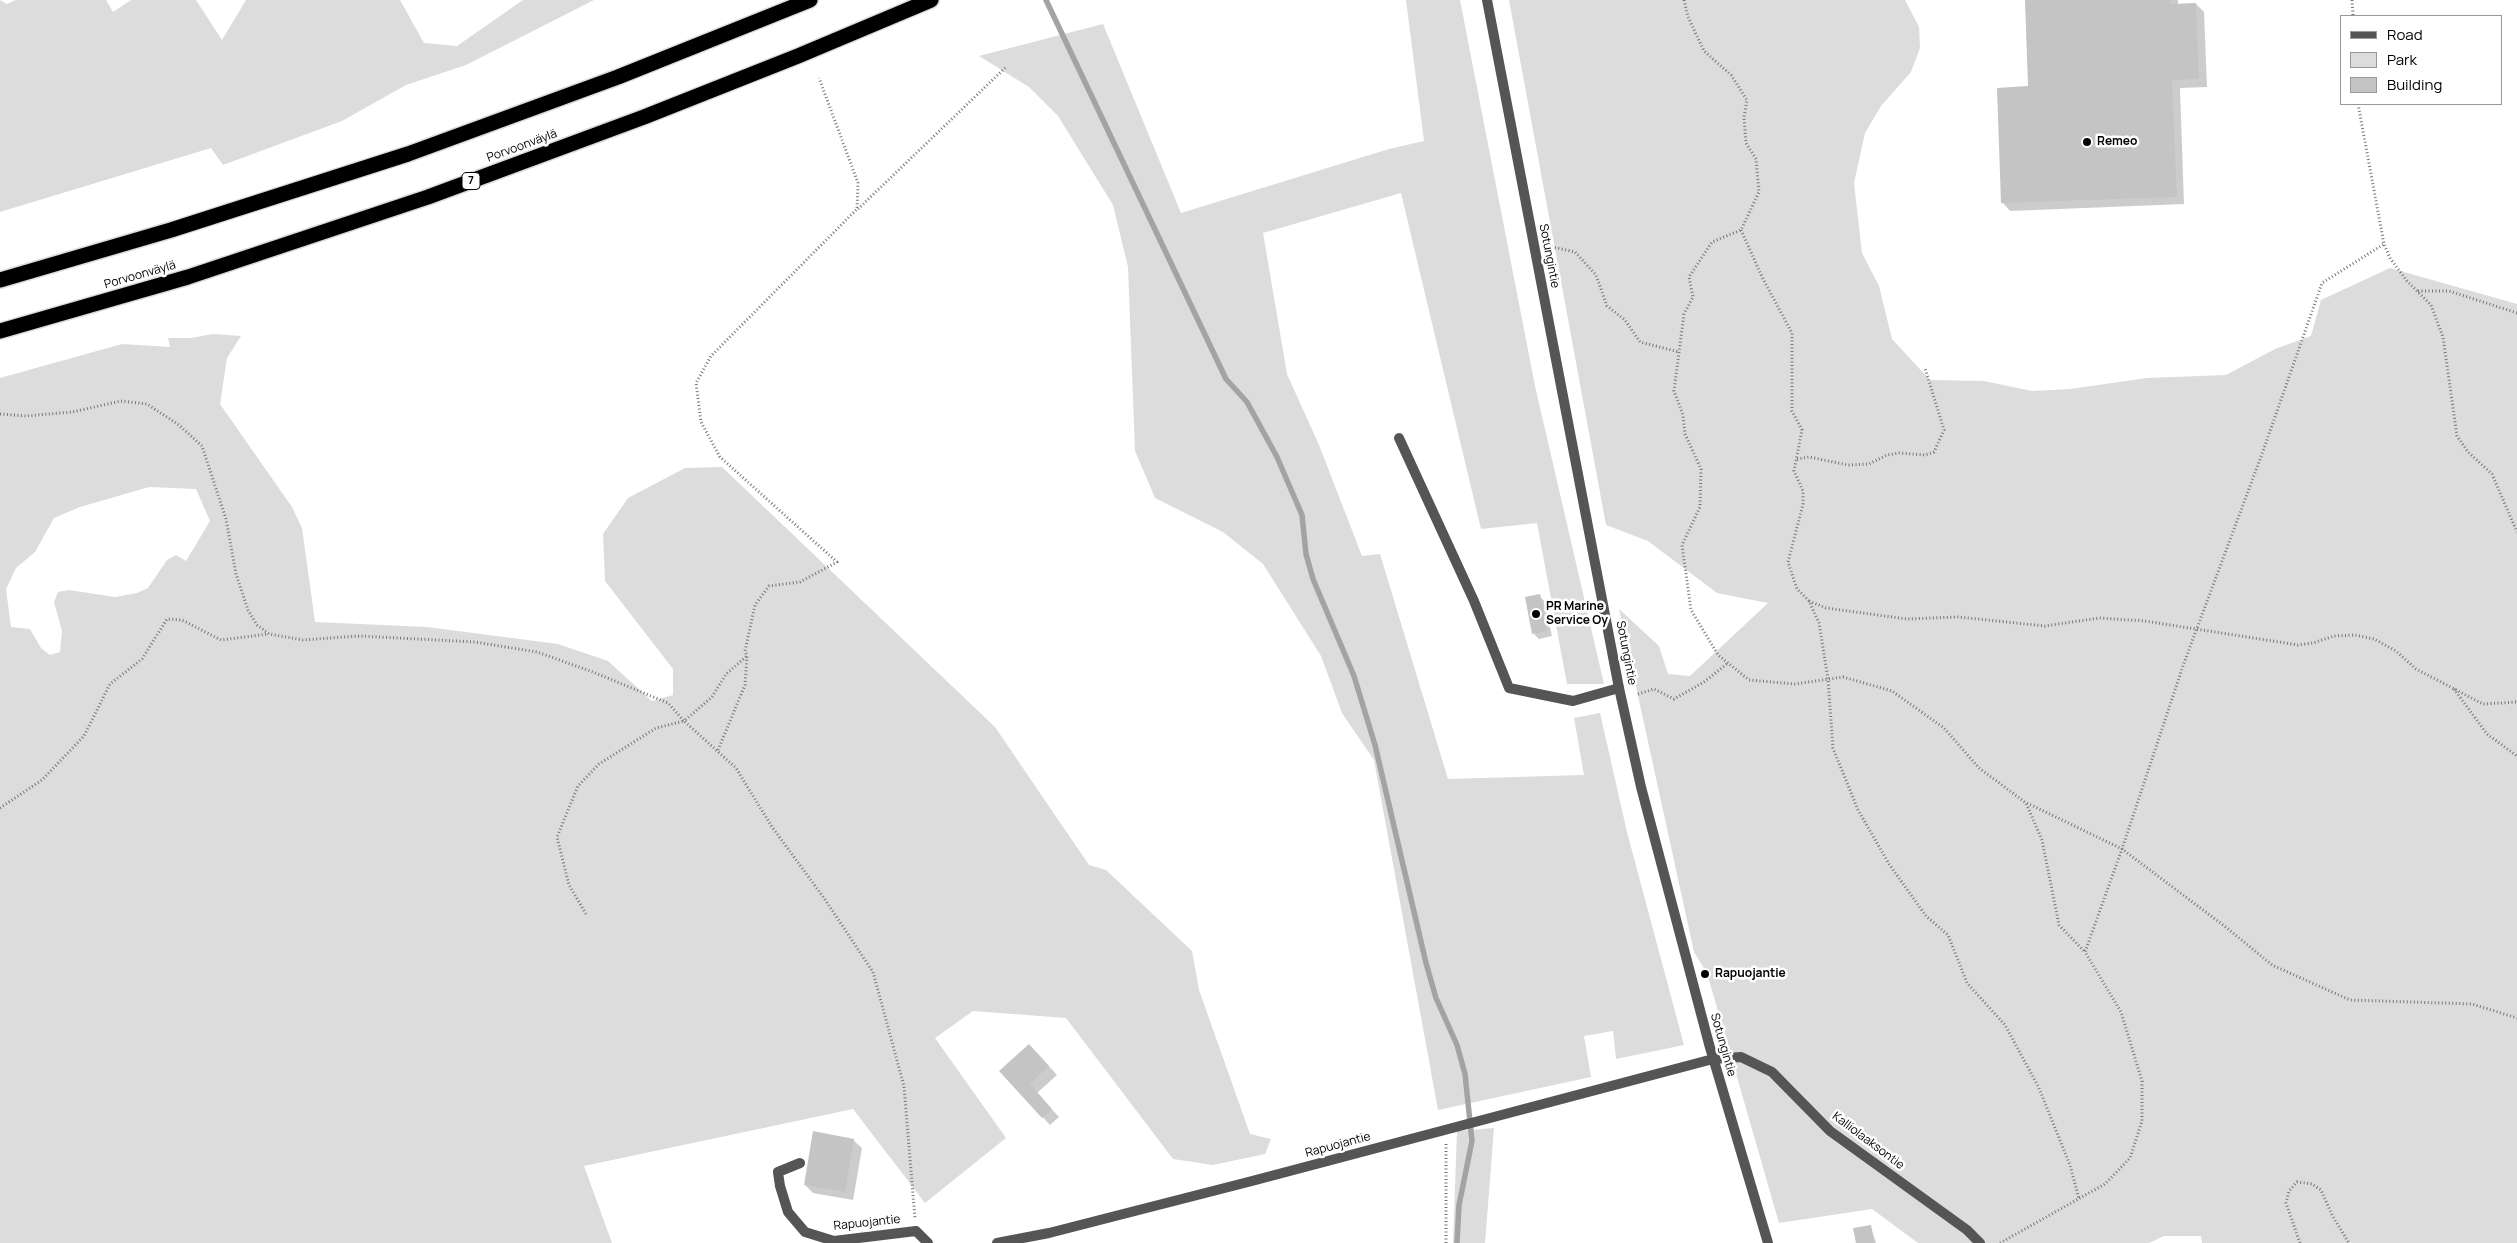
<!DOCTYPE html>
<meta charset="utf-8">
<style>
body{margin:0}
#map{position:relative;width:2517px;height:1243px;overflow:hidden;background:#fff;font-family:Manrope,sans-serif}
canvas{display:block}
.legend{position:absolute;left:2340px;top:15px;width:162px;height:90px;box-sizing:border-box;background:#fff;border:1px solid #999;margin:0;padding:6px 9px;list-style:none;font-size:15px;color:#000}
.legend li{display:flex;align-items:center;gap:10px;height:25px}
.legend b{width:25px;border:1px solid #999}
</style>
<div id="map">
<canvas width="2517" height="1243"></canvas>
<ul class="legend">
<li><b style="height:6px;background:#555"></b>Road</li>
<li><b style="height:14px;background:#dcdcdc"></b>Park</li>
<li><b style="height:14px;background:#c4c4c4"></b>Building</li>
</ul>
</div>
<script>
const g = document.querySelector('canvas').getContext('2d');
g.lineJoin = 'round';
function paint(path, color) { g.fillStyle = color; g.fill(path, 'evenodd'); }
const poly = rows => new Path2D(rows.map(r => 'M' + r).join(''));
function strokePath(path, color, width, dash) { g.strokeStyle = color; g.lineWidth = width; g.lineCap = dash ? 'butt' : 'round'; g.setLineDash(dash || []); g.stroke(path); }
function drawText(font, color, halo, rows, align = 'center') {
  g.font = font + ' Manrope,sans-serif'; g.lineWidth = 5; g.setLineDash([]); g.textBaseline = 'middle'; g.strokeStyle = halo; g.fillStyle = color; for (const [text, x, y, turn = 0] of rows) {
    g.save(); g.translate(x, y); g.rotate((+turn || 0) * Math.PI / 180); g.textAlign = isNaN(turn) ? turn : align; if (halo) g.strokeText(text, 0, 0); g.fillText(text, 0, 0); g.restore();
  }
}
paint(poly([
 [0,0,7,4,16,0,106,0,113,12,131,0,196,0,222,40,246,0,400,0,424,43,457,46,523,0,594,0,466,65,406,85,342,121,223,165,211,148,0,212],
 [1406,0,1460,0,1535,386,1604,684,1567,684,1537,523,1481,529,1401,193,1263,233,1287,374,1319,445,1362,556,1380,554,1448,779,1584,775,1574,718,1600,713,1627,832,1684,1045,1616,1059,1613,1031,1584,1036,1591,1077,1438,1110,1374,760,1342,713,1321,656,1263,564,1223,532,1155,498,1135,451,1128,267,1113,205,1058,116,1029,87,979,56,1103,24,1181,213,1389,149,1424,141],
 [1509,0,1905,0,1919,27,1920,48,1911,72,1881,106,1865,133,1854,183,1862,253,1879,286,1892,339,1930,380,1984,381,2032,391,2070,389,2147,378,2226,375,2275,349,2311,336,2321,300,2390,268,2517,304,2517,1243,2202,1243,2201,1236,2164,1236,2149,1243,1918,1243,1872,1209,1779,1223,1707,973,1694,952,1619,609,1659,646,1668,674,1690,676,1768,603,1717,593,1648,541,1606,525],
 [213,334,241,336,227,358,220,404,292,507,302,528,315,622,427,627,558,644,608,661,652,701,673,695,673,669,605,581,603,534,628,498,685,468,722,467,995,727,1089,865,1106,870,1192,951,1199,990,1250,1134,1271,1139,1265,1154,1213,1165,1173,1159,1066,1018,973,1011,935,1038,1006,1138,925,1203,853,1109,584,1166,612,1243,0,1243,0,378,122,344,170,347,168,338,191,338],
 [149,487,196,489,210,521,186,561,176,555,167,560,148,588,137,593,115,597,69,590,58,592,54,602,62,631,60,652,50,655,41,648,30,629,11,627,6,589,16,568,35,552,54,518,80,507],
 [1494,1128,1485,1243,1453,1243,1457,1131]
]), '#dcdcdc');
paint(poly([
 [2026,0,2178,0,2178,5,2196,4,2204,12,2207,87,2180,88,2184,204,2010,211,2002,202,2030,87],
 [1539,595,1544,601,1552,636,1539,639,1534,634],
 [1037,1053,1057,1075,1037,1093,1059,1117,1050,1125,1000,1071],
 [853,1140,862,1148,853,1200,813,1193,805,1185],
 [1871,1227,1876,1243,1857,1243]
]), '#0003');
strokePath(poly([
 [1046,0,1226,379,1247,402,1277,457,1302,515,1306,554,1313,579,1354,676,1375,745,1426,963,1436,998,1457,1045,1465,1074,1472,1141,1459,1205,1457,1243]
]), '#a3a3a3', 5.5);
paint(poly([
 [2025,0,2171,0,2171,4,2196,3,2199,79,2172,80,2177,197,2001,203,1997,88,2028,86],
 [1540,594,1547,631,1532,634,1525,597],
 [1029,1044,1049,1066,1030,1084,1052,1109,1042,1118,999,1071],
 [813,1131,854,1139,845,1192,804,1185],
 [1871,1225,1874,1243,1856,1243,1853,1228]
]), '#c4c4c4');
const motorway = poly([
 [0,280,171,230,408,154,618,77,810,0],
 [0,331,188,277,428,197,644,117,798,56,931,0]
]);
strokePath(motorway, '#dbdbdb', 18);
strokePath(poly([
 [1684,0,1688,17,1704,51,1731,75,1747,100,1744,117,1746,143,1756,159,1759,192,1741,230,1712,242,1689,277,1693,297,1684,314,1674,391,1683,415,1685,434,1701,469,1700,507,1682,545,1691,610,1718,655,1749,680,1795,684,1843,677,1892,691,1944,728,1979,768,2026,803,2042,840,2059,925,2085,952],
 [2352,0,2353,16],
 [2358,104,2384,244,2390,258,2407,281,2431,305,2443,337,2457,436,2468,452,2492,474,2517,532],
 [858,209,1006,67],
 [1741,230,1763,279,1792,333,1792,411,1802,430,1794,471,1803,491,1803,504,1788,562,1797,589,1809,601,1819,623,1828,679,1833,748,1858,810,1889,864,1926,916,1948,935,1967,983,2005,1025,2038,1086,2070,1165,2079,1199],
 [1548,246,1575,252,1596,275,1607,306,1625,320,1640,342,1679,352],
 [2418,291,2449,291,2517,313],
 [0,414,26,416,72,412,121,401,147,404,179,425,202,446,226,519,236,574,248,610,257,625,269,634,303,640,360,636,475,642,537,652,593,672,668,703,684,721,712,697,726,674,747,656],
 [1797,459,1809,457,1848,465,1869,464,1887,455,1899,453,1925,455,1934,452,1944,430,1925,368],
 [1809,601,1826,608,1907,619,1958,617,2045,626,2099,618,2145,621,2298,645,2313,643,2334,636,2355,635,2374,639,2396,651,2416,669,2483,704,2517,702],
 [2454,689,2487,734,2517,756],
 [1638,694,1654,689,1674,699,1704,682,1728,663],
 [718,750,745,685,747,656,745,651,755,605,769,586,800,582,837,562,720,457,701,422,696,383,711,356,857,209,858,183,819,78],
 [2027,803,2122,849,2227,928,2272,965,2350,1000,2472,1004,2517,1018],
 [0,808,42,780,84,736,110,684,142,659,167,619,182,620,221,640,268,634],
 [586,914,569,885,557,837,578,786,599,764,656,728,684,721,736,768,772,827,824,898,873,972,904,1086,915,1219],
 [1446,1243,1446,1144],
 [2000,1243,2105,1184,2130,1158,2142,1121,2142,1081,2121,1012,2085,952,2122,849,2184,663,2262,454,2322,283,2384,244],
 [2300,1243,2286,1203,2289,1191,2297,1182,2312,1184,2321,1190,2333,1217,2349,1243]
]), '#777', 3, [1, 2.5]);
strokePath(poly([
 [1399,438,1474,601,1509,688,1573,701,1619,688]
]), '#555', 10);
strokePath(poly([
 [800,1163,778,1172,780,1186,788,1212,805,1232,834,1241,916,1231,928,1243],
 [997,1243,1049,1233,1252,1181,1713,1059,1741,1057,1772,1072,1830,1131,1967,1230,1980,1243]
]), '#555', 10);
strokePath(poly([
 [1487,0,1619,688,1641,787,1709,1044,1768,1243]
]), '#555', 10);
strokePath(motorway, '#000', 15);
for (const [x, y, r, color] of [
 [2087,142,5,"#000"],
 [1536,614,5,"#000"],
 [1705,974,5,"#000"]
]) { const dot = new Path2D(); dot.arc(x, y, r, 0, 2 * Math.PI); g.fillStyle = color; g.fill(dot); strokePath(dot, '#fff', 2); }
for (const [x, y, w] of [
 [471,181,18]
]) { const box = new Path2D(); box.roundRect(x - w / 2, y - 8.5, w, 17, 4); g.fillStyle = '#fff'; g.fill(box); strokePath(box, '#000', 1); }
drawText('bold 11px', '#000', null, [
 ["7",471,181]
]);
drawText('bold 12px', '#000', '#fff', [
 ["Remeo",2097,142],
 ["PR Marine",1546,607],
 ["Service Oy",1546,621],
 ["Rapuojantie",1715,974]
], 'left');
drawText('12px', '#000', '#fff', [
 ["Porvoonväylä",522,146,-20],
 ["Sotungintie",1549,256,79],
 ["Porvoonväylä",140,275,-16],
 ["Sotungintie",1626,653,79],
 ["Sotungintie",1723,1045,74],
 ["Kalliolaaksontie",1868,1141,37],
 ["Rapuojantie",1338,1145,-15],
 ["Rapuojantie",867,1223,-6]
]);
</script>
